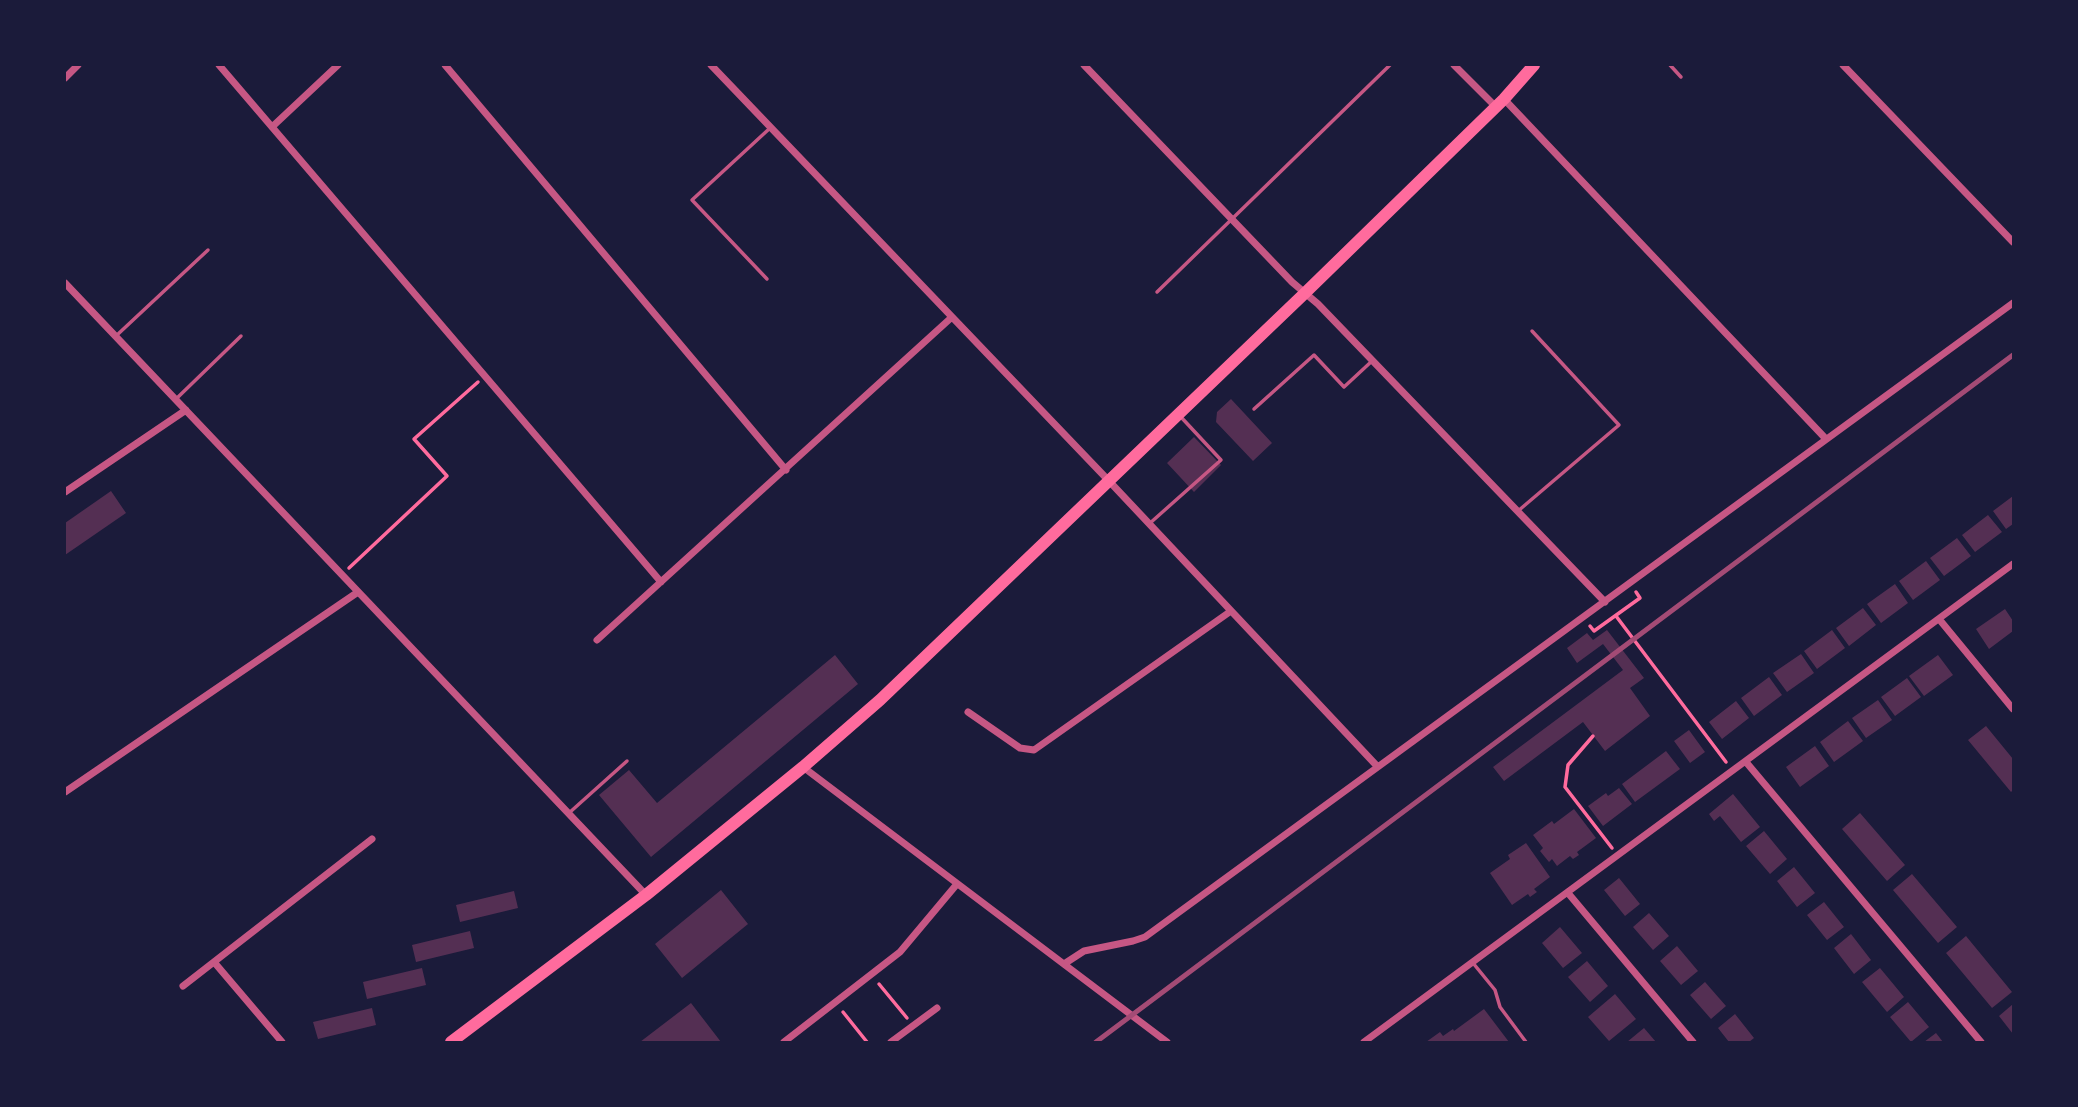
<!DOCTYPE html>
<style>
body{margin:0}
#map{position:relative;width:2078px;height:1107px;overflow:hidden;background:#1b1b3a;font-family:Ubuntu,sans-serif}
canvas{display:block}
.frame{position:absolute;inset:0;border:66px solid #1b1b3a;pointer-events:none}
</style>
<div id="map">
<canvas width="2078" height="1107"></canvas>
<div class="frame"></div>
</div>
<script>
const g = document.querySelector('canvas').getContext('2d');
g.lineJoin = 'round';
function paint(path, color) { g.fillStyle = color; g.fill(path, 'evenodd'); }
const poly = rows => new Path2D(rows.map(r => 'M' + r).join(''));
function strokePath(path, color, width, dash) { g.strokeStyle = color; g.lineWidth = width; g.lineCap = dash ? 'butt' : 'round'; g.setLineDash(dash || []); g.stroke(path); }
paint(poly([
 [1231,399,1272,443,1253,461,1216,422,1217,412],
 [1194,437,1221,465,1194,492,1167,463],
 [111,491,126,513,65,555,65,523],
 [2013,496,2013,524,2006,529,1993,511],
 [1988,515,2002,532,1975,552,1962,535],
 [1957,538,1971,556,1944,576,1930,558],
 [1926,561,1940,580,1913,600,1899,581],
 [1895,584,1908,603,1881,623,1867,604],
 [1863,608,1876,625,1849,646,1836,628],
 [2005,609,2013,621,2013,631,1989,649,1976,629],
 [1607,630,1644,678,1630,688,1650,716,1605,751,1583,722,1504,781,1493,767,1623,670,1603,644,1577,663,1567,648,1587,633,1593,640],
 [1832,630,1845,648,1817,669,1804,651],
 [1801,654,1814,673,1787,692,1773,673],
 [835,655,858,684,651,857,599,795,629,770,657,803],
 [1938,655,1953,675,1924,696,1909,676],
 [1769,677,1782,695,1754,716,1741,698],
 [1907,678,1921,697,1895,716,1881,697],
 [1878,700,1892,720,1866,738,1852,718],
 [1736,701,1749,718,1722,739,1709,722],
 [1848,721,1863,741,1834,762,1820,742],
 [1986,726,2013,759,2013,790,2011,792,1968,740],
 [1689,730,1705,752,1690,763,1674,741],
 [1815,746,1829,766,1800,787,1786,767],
 [1666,751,1680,769,1635,802,1622,784],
 [1619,788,1632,804,1603,826,1588,806,1606,793,1608,796],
 [1733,794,1760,827,1741,842,1720,816,1714,821,1709,814],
 [1574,809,1596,838,1577,852,1579,855,1573,859,1570,856,1557,866,1552,859,1549,862,1540,851,1543,848,1533,835,1552,821,1554,824],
 [1860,813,1905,865,1887,881,1842,829],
 [1764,831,1787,859,1770,874,1746,846],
 [1526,843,1550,877,1534,889,1537,892,1530,897,1528,894,1512,905,1490,873,1510,859,1508,855],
 [1794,867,1815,893,1797,907,1777,881],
 [1912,874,1957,927,1938,943,1893,890],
 [1619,878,1640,904,1625,916,1604,890],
 [721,890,748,924,682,978,655,944],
 [514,891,518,908,460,922,456,905],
 [1824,902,1844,927,1827,940,1807,915],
 [1649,913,1669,936,1653,950,1633,927],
 [1560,927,1582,953,1563,968,1542,943],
 [470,931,474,948,416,962,412,945],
 [1851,934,1871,960,1854,974,1834,948],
 [1966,936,2012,992,1992,1008,1946,953],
 [1677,946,1698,971,1681,985,1660,961],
 [1587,961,1608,986,1590,1002,1568,977],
 [422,968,426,985,367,999,363,982],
 [1880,968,1904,997,1887,1012,1862,982],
 [1705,982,1726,1006,1711,1019,1690,995],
 [1615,994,1636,1019,1609,1041,1588,1017],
 [1908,1002,1929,1027,1911,1042,1890,1017],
 [691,1003,721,1042,640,1042],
 [2013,1004,2013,1034,1999,1016],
 [372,1008,376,1025,318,1039,313,1022],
 [1484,1009,1509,1042,1426,1042,1440,1032,1443,1036,1453,1029,1454,1031],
 [1735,1014,1754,1038,1749,1042,1729,1042,1718,1028],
 [1644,1028,1656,1042,1627,1042],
 [1936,1033,1943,1042,1924,1042]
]), '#542f53');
strokePath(poly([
 [349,568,447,476,414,439,478,382],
 [1616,616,1726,762],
 [1590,626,1594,631,1640,598,1636,592],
 [1593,736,1568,765,1565,787,1612,848],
 [879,984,907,1018],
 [843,1012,867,1042]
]), '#ff6b9d', 3.5);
strokePath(poly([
 [1670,65,1681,77],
 [767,279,692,200,769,129],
 [1157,292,1390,65],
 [117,335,208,250],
 [176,399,241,336],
 [1254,409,1314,355,1344,387,1372,361],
 [1518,511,1619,425,1532,331],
 [1149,524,1221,460,1180,416],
 [569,813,627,761],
 [1473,963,1495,990,1500,1007,1526,1042]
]), '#c65784', 3.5);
strokePath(poly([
 [219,65,661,582],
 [445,65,786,470],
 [711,65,1109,481,1377,766],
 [1084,65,1292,282,1318,304,1605,602],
 [1454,65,1495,106],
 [1843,65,2013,242],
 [65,78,78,65],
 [1504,99,1826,439],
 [272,127,338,65],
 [65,283,646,895],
 [65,492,186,410],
 [1939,619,2013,709],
 [597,640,952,317],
 [968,712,1020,748,1034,750,1231,611],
 [1746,762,1981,1042],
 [803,767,1167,1042],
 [65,792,358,592],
 [1568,893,1693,1042],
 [214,962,282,1042],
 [1064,964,1084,951,1133,941,1145,937,2013,303],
 [183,986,372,839],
 [784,1042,900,952,957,884],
 [891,1042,937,1008],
 [1364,1042,2013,564]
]), '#c65784', 7);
strokePath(poly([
 [451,1042,646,895,803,767,880,700,1305,293,1504,99,1534,65]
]), '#ff6b9d', 12);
strokePath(poly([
 [1096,1042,2013,355]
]), '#a44b75', 5);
</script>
